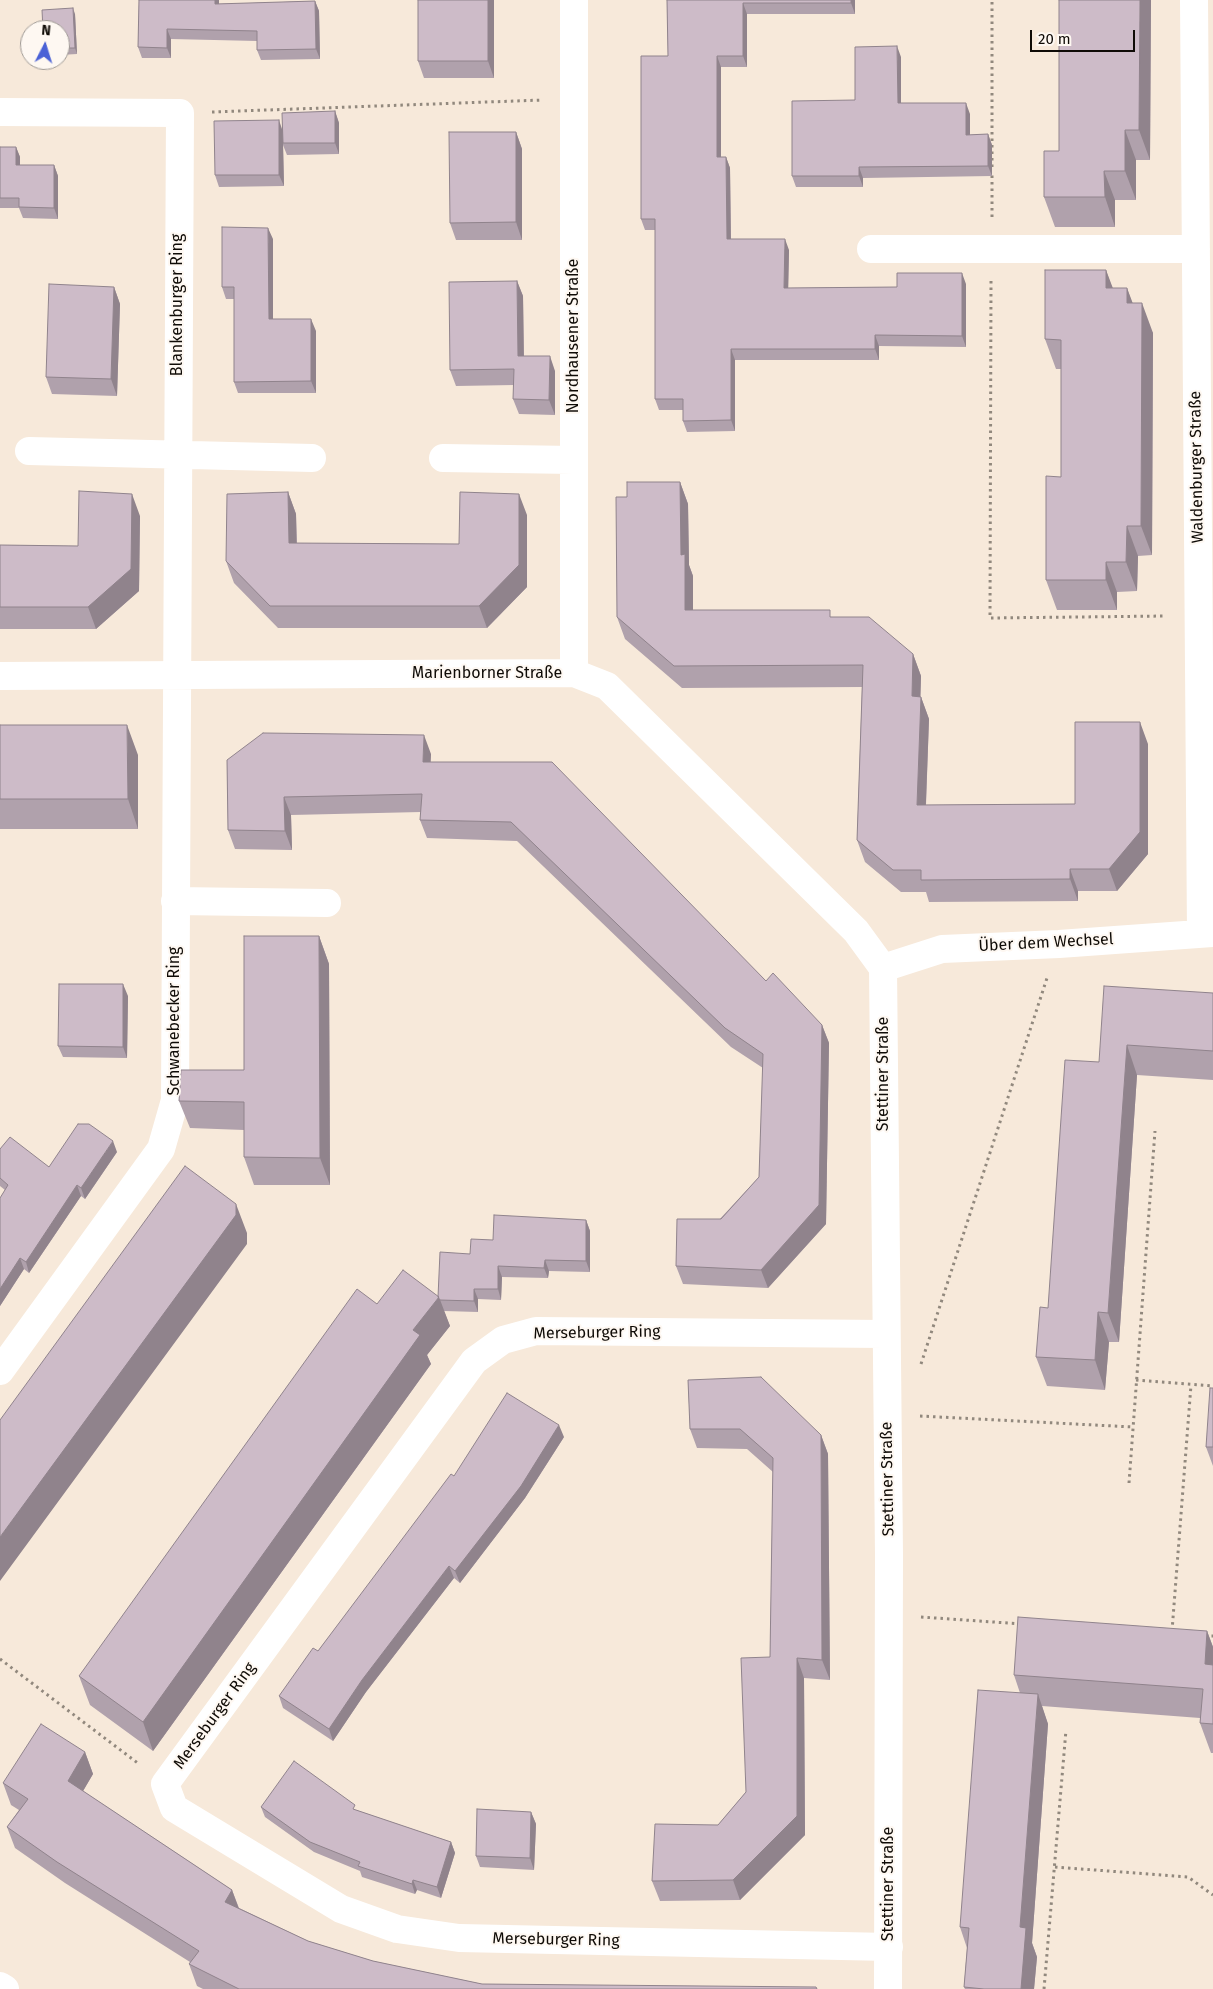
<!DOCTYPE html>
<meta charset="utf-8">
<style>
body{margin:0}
#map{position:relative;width:1213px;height:1989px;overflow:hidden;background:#f7e9da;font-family:"Fira Sans",sans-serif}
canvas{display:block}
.north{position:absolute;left:20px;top:20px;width:50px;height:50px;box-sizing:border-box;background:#fef8f2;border:1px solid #9e9994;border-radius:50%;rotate:5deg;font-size:14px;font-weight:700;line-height:20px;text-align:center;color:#0f0b06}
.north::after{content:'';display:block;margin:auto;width:18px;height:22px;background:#4a61d6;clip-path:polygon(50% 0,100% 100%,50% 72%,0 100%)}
.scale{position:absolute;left:1030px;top:30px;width:105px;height:22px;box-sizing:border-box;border:2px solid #0f0b06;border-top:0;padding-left:6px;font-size:15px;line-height:18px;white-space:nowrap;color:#0f0b06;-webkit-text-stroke:4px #fef8f2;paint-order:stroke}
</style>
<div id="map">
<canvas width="1213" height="1989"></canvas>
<div class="north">N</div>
<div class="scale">20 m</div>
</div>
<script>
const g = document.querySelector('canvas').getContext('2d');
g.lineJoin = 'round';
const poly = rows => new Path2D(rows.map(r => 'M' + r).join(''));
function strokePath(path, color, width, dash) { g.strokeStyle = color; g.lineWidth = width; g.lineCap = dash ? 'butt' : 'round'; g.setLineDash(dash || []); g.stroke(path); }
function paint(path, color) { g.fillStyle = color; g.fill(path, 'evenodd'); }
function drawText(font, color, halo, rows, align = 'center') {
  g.font = font + ' "Fira Sans",sans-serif'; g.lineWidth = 4; g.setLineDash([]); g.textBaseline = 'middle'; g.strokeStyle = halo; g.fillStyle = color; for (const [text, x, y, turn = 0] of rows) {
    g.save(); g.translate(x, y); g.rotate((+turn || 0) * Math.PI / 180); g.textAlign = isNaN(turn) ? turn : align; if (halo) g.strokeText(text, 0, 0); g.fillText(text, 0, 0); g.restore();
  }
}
strokePath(poly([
 [212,112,543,100],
 [992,167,992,0],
 [992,217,992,173],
 [991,281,990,618,1166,616],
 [921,1364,1048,975],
 [1136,1380,1213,1386],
 [920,1416,1133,1427],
 [1129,1483,1155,1131],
 [921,1617,1022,1624],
 [1172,1631,1191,1385],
 [1205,1636,1213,1636],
 [0,1659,139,1764],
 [1055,1867,1188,1877,1213,1895],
 [1044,1989,1066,1730]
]), '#91887d', 3, [2.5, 4]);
strokePath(poly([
 [1194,0,1201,933],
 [0,112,180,113,175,1100,161,1149,0,1371],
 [871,249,1196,249],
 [29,451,312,458],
 [443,458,574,460],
 [574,673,574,0],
 [0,676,574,673,607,686,856,931,883,968],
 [175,901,327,903],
 [883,968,889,1555,888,1989],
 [883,968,942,949,1059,944,1213,933],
 [885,1334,536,1331,503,1340,474,1361,165,1784,174,1808,341,1909,397,1929,459,1938,889,1947],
 [0,1986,5,1989]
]), '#fff', 28);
paint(poly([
 [139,0,219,4,315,1,319,11,320,59,261,60,257,50,257,41,171,39,171,58,142,58,138,47],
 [494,0,494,78,424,78,418,61],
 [667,0,855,0,855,14,747,14,747,67,721,67,721,157,726,157,730,168,731,239,789,250,788,288,897,287,966,284,966,347,879,346,879,360,735,360,735,431,687,432,683,421,683,410,659,410,655,399,655,230,645,230,641,219,668,56],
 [1151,0,1150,160,1136,160,1136,200,1115,200,1115,227,1055,227,1044,197],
 [75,14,77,54,60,55,60,30],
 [901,57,901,103,970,114,970,135,988,134,992,145,992,176,863,178,863,187,796,187,792,176,855,100],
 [335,111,339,123,339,154,287,155,283,145,284,186,219,187,215,175,282,129],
 [516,132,522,149,522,240,456,240,450,223],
 [0,147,16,147,20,157,20,165,54,165,58,176,58,219,23,218,19,208,0,208],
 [273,239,273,319,316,331,316,393,238,393,234,382,234,299,226,299,222,287],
 [1106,270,1112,288,1127,288,1132,303,1153,333,1152,555,1138,556,1137,591,1117,592,1117,610,1057,610,1046,580,1061,477,1061,369,1056,369,1045,339],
 [517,281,523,296,524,356,555,371,555,415,519,414,513,399,514,385,456,386,450,370],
 [114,287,120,304,117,396,52,394,46,377],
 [680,482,688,504,689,565,693,576,693,610,833,617,913,654,921,676,920,697,921,697,929,719,926,805,1075,804,1148,744,1148,854,1117,891,1078,891,1078,901,929,902,926,892,901,892,865,862,857,840,862,687,682,688,625,639,617,617],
 [288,492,296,514,297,543,459,544,527,515,527,587,487,628,278,628,234,583,226,561],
 [140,516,139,591,96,629,0,629,0,545,78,546],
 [0,725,138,755,138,829,0,829],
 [431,754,430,762,766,981,822,1025,829,1043,826,1224,768,1288,683,1284,676,1266,759,1177,763,1068,731,1047,517,841,427,838,420,820,421,812,291,815,292,850,235,849,228,830,227,760],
 [319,936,329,964,330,1185,254,1185,244,1157,244,1130,190,1128,179,1101,244,1070],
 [1213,993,1213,1080,1137,1075,1119,1342,1109,1342,1105,1390,1047,1386,1036,1357,1048,1308,1099,1062],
 [128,996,127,1058,63,1057,58,1046],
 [0,1149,49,1167,117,1152,85,1199,81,1196,29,1273,24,1269,0,1306,5,1190,0,1186],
 [586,1220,590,1231,590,1272,549,1271,548,1278,502,1277,501,1300,478,1299,478,1312,444,1311,450,1326,427,1355,431,1364,153,1751,90,1705,79,1676,377,1304,438,1297,470,1254,493,1240],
 [688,1380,821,1435,828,1454,830,1680,804,1678,805,1835,740,1900,660,1901,652,1881,718,1825,746,1792,770,1657,773,1472,747,1449,697,1448,690,1429],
 [1213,1388,1213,1466,1206,1447],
 [564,1437,525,1498,460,1583,454,1578,366,1692,333,1741,283,1708,279,1696,318,1651,454,1476],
 [1207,1631,1213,1647,1213,1753,1211,1753,1200,1723,1200,1718,1042,1706,1048,1724,1032,1943,1037,1957,1034,1989,965,1989,964,1987,967,1948,960,1927,1020,1693,1014,1675],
 [85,1752,93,1774,83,1791,232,1890,239,1908,308,1941,373,1961,482,1984,817,1989,203,1989,197,1986,189,1964,190,1962,65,1883,15,1848,7,1827,19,1810,11,1805,3,1783],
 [261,1807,356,1810,451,1842,455,1853,441,1898,417,1890,415,1894,362,1877,360,1871,314,1852,265,1817],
 [531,1812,536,1824,534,1870,480,1867,476,1856]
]), '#b0a1ac');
paint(poly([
 [215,0,219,0,219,14,215,4],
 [488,0,494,0,494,78,488,61],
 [851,0,855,0,855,14,851,3],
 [1140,0,1151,0,1150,160,1139,130],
 [315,1,319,11,320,59,316,49],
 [743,3,747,14,747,67,743,56],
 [73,8,75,14,77,54,75,48],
 [167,29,171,39,171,58,167,48],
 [897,46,901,57,901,114,898,103],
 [717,56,721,67,721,168,717,157],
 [966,103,970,114,970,145,966,135],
 [335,111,339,123,339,154,335,143],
 [279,120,283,132,283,143,284,186,279,175],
 [1125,130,1136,160,1136,200,1125,171],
 [516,132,522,149,522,240,516,222],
 [988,134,992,145,992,176,988,166],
 [16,147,20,157,20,175,16,165],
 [726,157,730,168,731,250,727,239],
 [54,165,58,176,58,219,54,208],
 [859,167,863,178,863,187,859,176],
 [1104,171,1115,200,1115,227,1105,197],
 [268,228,273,239,273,331,269,319],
 [785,239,789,250,788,299,784,288],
 [1106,270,1117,299,1106,288],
 [962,273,966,284,966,347,962,336],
 [517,281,523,296,524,371,518,356],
 [114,287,120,304,117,396,111,379],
 [1127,288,1138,317,1127,303],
 [1142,303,1153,333,1152,555,1141,526],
 [311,319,316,331,316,393,311,381],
 [875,335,879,346,879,360,875,349],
 [731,349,735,360,735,431,731,420],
 [550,356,555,371,555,415,549,400],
 [680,482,688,504,689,565,693,576,693,632,685,610,681,555],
 [288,492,296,514,297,565,289,543],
 [132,494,140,516,139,591,96,629,88,607],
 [519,494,527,515,527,587,487,628,479,606],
 [1127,526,1138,556,1137,591,1126,562],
 [1106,562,1117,592,1117,610,1106,580],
 [913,654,921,676,920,718,912,696],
 [921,697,929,719,925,827,917,805],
 [1140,722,1148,744,1148,854,1117,891,1109,869],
 [127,725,138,755,138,829,128,799],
 [424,735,431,754,430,781,423,762],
 [284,797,291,815,292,850,285,831],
 [1070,869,1078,891,1078,901,1070,879],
 [319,936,329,964,330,1185,320,1158],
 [123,984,128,996,127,1058,123,1047],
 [822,1025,829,1043,826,1224,768,1288,761,1270],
 [1127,1045,1137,1075,1119,1342,1108,1313],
 [113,1141,117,1152,85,1199,81,1188],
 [77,1185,81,1196,29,1273,26,1262],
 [236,1204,247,1233,247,1244,0,1581,0,1537],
 [586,1220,590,1231,590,1272,586,1261],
 [20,1258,24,1269,0,1306,0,1289],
 [545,1260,549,1271,548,1278,544,1268],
 [498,1266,502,1277,501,1300,498,1289],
 [474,1289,478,1299,478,1312,474,1301],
 [439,1297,450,1326,427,1355,431,1364,153,1751,143,1722,413,1330],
 [1098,1312,1109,1342,1105,1390,1095,1360],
 [559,1425,564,1437,525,1498,460,1583,455,1571],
 [821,1435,828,1454,830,1680,822,1660],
 [449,1566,454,1578,366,1692,333,1741,329,1729,362,1680],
 [1207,1631,1213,1647,1213,1687,1205,1664],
 [797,1658,804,1678,805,1835,740,1900,733,1880],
 [1038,1694,1048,1724,1032,1943,1037,1957,1034,1989,1021,1989,1020,1927],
 [85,1752,93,1774,76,1803,68,1781],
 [531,1812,536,1824,534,1870,530,1858],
 [451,1842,455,1853,441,1898,437,1887],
 [413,1880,417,1890,415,1894,412,1884],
 [232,1890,240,1912,225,1902]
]), '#90838c');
const building = poly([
 [139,0,215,0,215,4,315,1,316,49,257,50,257,31,167,29,167,48,138,47,139,0],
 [418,0,488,0,488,61,418,61,418,0],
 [667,0,851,0,851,3,743,3,743,56,717,56,717,157,726,157,727,239,785,239,784,288,897,287,897,273,962,273,962,336,875,335,875,349,731,349,731,420,683,421,683,399,655,399,655,219,641,219,641,56,668,56,667,0],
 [1059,0,1140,0,1139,130,1125,130,1125,171,1104,171,1105,197,1044,197,1044,151,1059,151,1059,0],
 [73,8,75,48,60,48,60,30,43,30,42,10,73,8],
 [897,46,898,103,966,103,966,135,988,134,988,166,859,167,859,176,792,176,792,101,855,100,855,47,897,46],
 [335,111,335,143,283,143,282,113,335,111],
 [279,120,279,175,215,175,214,121,279,120],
 [449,132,516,132,516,222,450,223,449,132],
 [0,147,16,147,16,165,54,165,54,208,19,207,19,198,0,198,0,147],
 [222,227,268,228,269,319,311,319,311,381,234,382,234,287,222,287,222,227],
 [1045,270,1106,270,1106,288,1127,288,1127,303,1142,303,1141,526,1127,526,1126,562,1106,562,1106,580,1046,580,1046,476,1061,477,1061,340,1045,339,1045,270],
 [517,281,518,356,550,356,549,400,513,399,514,369,450,370,449,282,517,281],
 [49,284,114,287,111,379,46,377,49,284],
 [627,482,680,482,681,555,685,554,685,610,830,610,830,617,869,617,913,654,912,696,921,697,917,805,1075,804,1075,722,1140,722,1140,832,1109,869,1070,869,1070,879,921,880,921,870,893,870,857,840,863,665,674,666,617,617,616,497,627,497,627,482],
 [79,491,132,494,131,569,88,607,0,607,0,545,78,546,79,491],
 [288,492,289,543,459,544,460,492,519,494,519,565,479,606,270,606,226,561,227,494,288,492],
 [0,725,127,725,128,799,0,799,0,725],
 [263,733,424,735,423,762,552,762,766,981,773,973,822,1025,819,1205,761,1270,676,1266,677,1219,721,1219,759,1177,763,1054,725,1028,511,822,420,820,422,794,284,797,285,831,228,830,227,760,263,733],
 [244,936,319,936,320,1158,244,1157,244,1102,179,1101,181,1070,244,1070,244,936],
 [59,984,123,984,123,1047,58,1046,59,984],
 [1104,986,1213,993,1213,1051,1127,1045,1108,1313,1098,1312,1095,1360,1036,1357,1040,1307,1048,1308,1065,1060,1099,1062,1104,986],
 [78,1124,89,1124,113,1141,81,1188,77,1185,26,1262,20,1258,0,1289,0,1198,8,1185,0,1178,0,1149,10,1137,49,1167,78,1124],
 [185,1166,236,1204,236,1215,0,1537,0,1420,185,1166],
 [494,1215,586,1220,586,1261,545,1260,544,1268,498,1266,498,1289,474,1289,474,1301,440,1300,438,1297,440,1252,470,1254,471,1239,493,1240,494,1215],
 [403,1270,439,1297,413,1330,420,1335,143,1722,79,1676,357,1289,377,1304,403,1270],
 [761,1377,821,1435,822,1660,797,1658,797,1816,733,1880,652,1881,655,1824,718,1825,746,1792,741,1658,770,1657,773,1458,740,1429,690,1429,688,1380,761,1377],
 [1210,1388,1213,1388,1213,1447,1206,1447,1210,1388],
 [507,1393,559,1425,521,1486,455,1571,449,1566,362,1680,329,1729,279,1696,313,1648,318,1651,451,1474,454,1476,507,1393],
 [1018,1617,1207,1631,1205,1664,1213,1665,1213,1724,1200,1723,1203,1689,1014,1675,1018,1617],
 [978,1690,1038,1694,1020,1927,1026,1928,1021,1989,984,1989,964,1987,969,1928,960,1927,978,1690],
 [41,1724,85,1752,68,1781,232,1890,225,1902,308,1941,373,1961,482,1984,816,1987,817,1989,239,1989,189,1964,199,1951,57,1862,7,1827,28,1799,3,1783,41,1724],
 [294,1761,355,1805,353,1809,451,1842,437,1887,413,1880,412,1884,358,1866,360,1862,310,1842,261,1807,294,1761],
 [477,1809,531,1812,530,1858,476,1856,477,1809]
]);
paint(building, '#cdbbc8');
strokePath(building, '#90838c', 1);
drawText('16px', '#0f0b06', '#fef8f2', [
 ["Blankenburger Ring",178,305,-90],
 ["Nordhausener Straße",574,336,-90],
 ["Waldenburger Straße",1197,467,-91],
 ["Marienborner Straße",487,674],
 ["Über dem Wechsel",1046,943,-3],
 ["Schwanebecker Ring",175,1021,-90],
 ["Stettiner Straße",884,1074,-90],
 ["Merseburger Ring",597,1333,-1],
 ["Stettiner Straße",888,1479,-91],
 ["Merseburger Ring",215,1716,-54],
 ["Stettiner Straße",889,1884,-90],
 ["Merseburger Ring",556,1940,1]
]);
</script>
